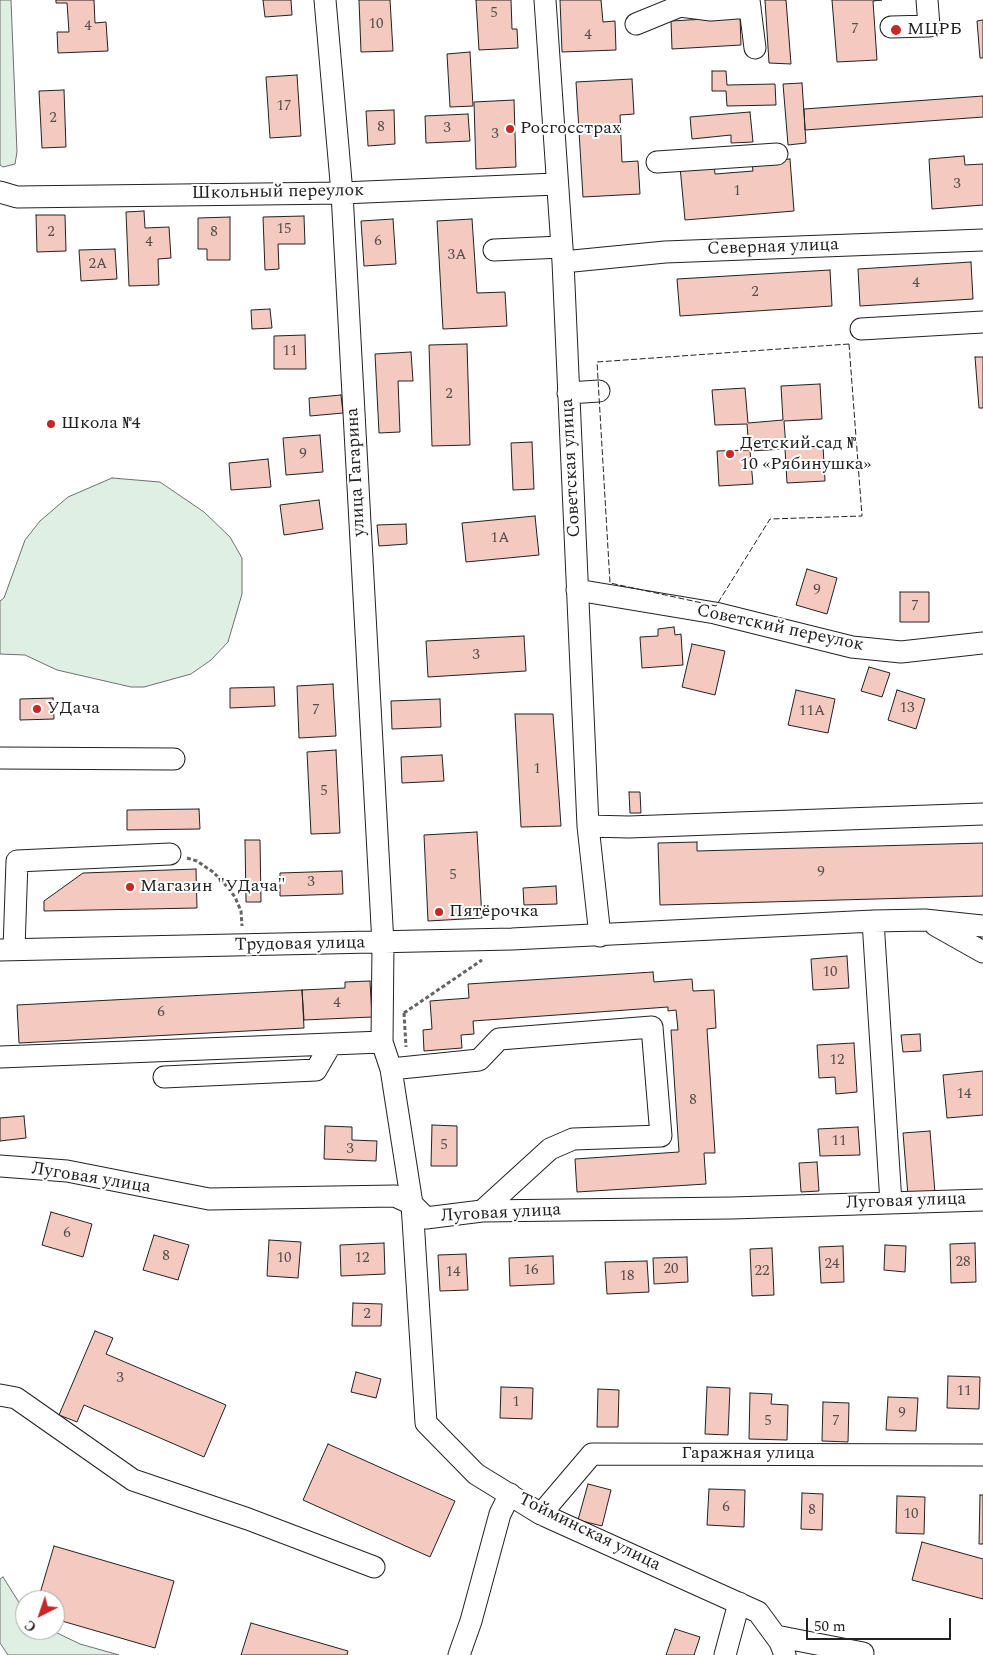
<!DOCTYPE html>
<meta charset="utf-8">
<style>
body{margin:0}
#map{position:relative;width:983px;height:1655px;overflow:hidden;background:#fff;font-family:Spectral,serif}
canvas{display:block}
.north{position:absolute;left:15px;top:1590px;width:50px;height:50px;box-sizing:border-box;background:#fff;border:1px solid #a7a7a7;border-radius:50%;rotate:221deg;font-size:14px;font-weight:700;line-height:20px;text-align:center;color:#222}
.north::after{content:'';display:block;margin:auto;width:18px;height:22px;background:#c62828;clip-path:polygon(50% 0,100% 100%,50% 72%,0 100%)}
.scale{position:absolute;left:806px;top:1618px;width:145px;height:22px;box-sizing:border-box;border:2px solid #222;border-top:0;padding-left:6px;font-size:15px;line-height:18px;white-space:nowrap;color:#222;-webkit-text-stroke:4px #fff;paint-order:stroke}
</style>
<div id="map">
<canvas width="983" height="1655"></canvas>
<div class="north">С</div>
<div class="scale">50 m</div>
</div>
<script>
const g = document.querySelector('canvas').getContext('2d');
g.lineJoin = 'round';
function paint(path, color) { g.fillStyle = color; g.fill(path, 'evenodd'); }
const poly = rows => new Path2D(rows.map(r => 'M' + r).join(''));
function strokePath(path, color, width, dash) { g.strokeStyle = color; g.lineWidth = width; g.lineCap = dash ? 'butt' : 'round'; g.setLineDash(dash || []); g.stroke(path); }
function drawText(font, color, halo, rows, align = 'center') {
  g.font = font + ' Spectral,serif'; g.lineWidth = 4; g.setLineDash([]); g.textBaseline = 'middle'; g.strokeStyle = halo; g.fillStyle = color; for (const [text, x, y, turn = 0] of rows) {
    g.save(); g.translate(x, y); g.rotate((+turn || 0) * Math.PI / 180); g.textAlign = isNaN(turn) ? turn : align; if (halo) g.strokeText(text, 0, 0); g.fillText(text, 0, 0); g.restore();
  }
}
const green = poly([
 [0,0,11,0,17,152,15,164,3,167,0,165,0,0],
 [112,478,160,482,204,512,230,537,242,558,242,594,228,642,211,660,191,674,144,687,131,687,57,670,25,655,0,654,0,601,4,598,25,540,40,521,68,497,112,478],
 [3,1577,25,1612,25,1630,51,1630,80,1644,119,1655,8,1655,0,1643,0,1579,3,1577]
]);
paint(green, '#e0efe3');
strokePath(green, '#6f6f6f', 1);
const building = poly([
 [56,0,94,0,95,23,106,22,108,51,58,53,57,32,69,32,67,3,56,3,56,0],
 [263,0,291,0,292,15,265,17,263,0],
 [359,0,390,0,393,51,361,52,359,0],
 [476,0,511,0,512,29,517,29,518,48,479,50,476,0],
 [560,0,601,0,603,22,615,21,616,50,562,52,560,0],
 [765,0,786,0,791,64,769,63,765,0],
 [832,0,882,0,873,1,877,60,837,62,832,0],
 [740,17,741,45,672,49,671,21,740,17],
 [983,20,983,58,980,58,977,21,983,20],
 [470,52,473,106,450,107,447,54,470,52],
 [712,71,726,71,727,85,775,84,776,105,727,106,726,91,712,91,712,71],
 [297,75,301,136,270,138,266,77,297,75],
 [632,79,634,114,620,115,622,162,638,161,640,194,583,197,576,82,632,79],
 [802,83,806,143,788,145,783,84,802,83],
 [64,90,66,147,42,148,39,91,64,90],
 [983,96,983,117,805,130,804,109,983,96],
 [514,100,516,167,476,169,474,102,514,100],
 [394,110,395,144,368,146,366,111,394,110],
 [750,112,753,142,731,143,731,135,692,139,690,117,750,112],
 [468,114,470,141,426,143,425,116,468,114],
 [964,156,965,165,983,164,983,205,932,209,929,159,964,156],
 [790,159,794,211,685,220,680,167,714,164,715,174,753,171,752,163,790,159],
 [144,211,145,228,169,227,171,258,158,259,159,285,129,286,126,212,144,211],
 [36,215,65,215,66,251,37,252,36,215],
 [304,216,305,244,278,244,279,269,265,270,263,217,304,216],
 [230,217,230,260,207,260,207,249,198,249,198,218,230,217],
 [393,219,396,264,364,266,361,221,393,219],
 [472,219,477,293,505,292,507,326,443,329,437,221,472,219],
 [115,249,117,279,81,281,79,250,115,249],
 [971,262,973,299,860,306,858,269,971,262],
 [830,270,832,306,680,316,677,279,830,270],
 [270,309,272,328,252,329,251,310,270,309],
 [305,335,306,369,274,369,274,336,305,335],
 [467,344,470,445,432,446,429,345,467,344],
 [411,352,413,381,398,381,400,432,379,433,375,354,411,352],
 [975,357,983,357,983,408,979,408,975,357],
 [820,384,822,419,784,421,786,448,823,446,825,481,787,483,785,449,750,451,753,484,719,486,717,451,749,450,747,424,715,425,712,390,745,388,748,423,783,420,781,386,820,384],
 [341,395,343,413,310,416,309,398,341,395],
 [320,435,323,472,286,475,283,438,320,435],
 [532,442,534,489,513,490,511,443,532,442],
 [268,459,271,487,231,490,229,463,268,459],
 [319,500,323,529,284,535,280,505,319,500],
 [535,516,539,555,466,562,462,523,535,516],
 [406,524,407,544,379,546,377,525,406,524],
 [807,569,837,578,827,614,796,605,807,569],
 [900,592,929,592,929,622,900,622,900,592],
 [674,627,675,635,681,634,683,665,642,668,640,637,658,636,658,629,674,627],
 [524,636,526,671,428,677,426,641,524,636],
 [692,644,725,651,715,695,682,687,692,644],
 [869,667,890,673,882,697,861,691,869,667],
 [333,684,336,736,299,738,297,686,333,684],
 [274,687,275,706,230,708,230,688,274,687],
 [796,690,835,699,828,733,788,725,796,690],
 [897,690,925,699,916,729,888,720,897,690],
 [53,698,54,719,20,720,20,699,53,698],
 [440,699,441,727,392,729,391,701,440,699],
 [515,714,553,714,561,826,521,827,515,714],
 [336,750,340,833,311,834,307,752,336,750],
 [442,755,444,781,402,783,401,757,442,755],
 [629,792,640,792,641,813,630,813,629,792],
 [199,809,200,829,127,830,127,810,199,809],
 [477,832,482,918,428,921,424,835,477,832],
 [245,840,260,840,261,902,246,902,245,840],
 [697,842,697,851,983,843,983,896,660,905,658,843,697,842],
 [196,869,197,908,44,911,44,901,83,873,196,869],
 [342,871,343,894,280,896,280,873,342,871],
 [556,886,557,904,524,905,523,888,556,886],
 [847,956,849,988,813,990,811,959,847,956],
 [653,972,654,982,692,979,693,991,714,990,716,1028,707,1029,715,1153,704,1153,706,1184,577,1192,575,1159,679,1152,671,1030,678,1030,676,1010,668,1011,668,1007,473,1021,474,1034,461,1035,462,1048,424,1051,423,1030,432,1029,430,1001,469,998,468,984,653,972],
 [370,981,372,1017,304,1020,302,990,345,988,345,982,370,981],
 [302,990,304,1028,19,1043,17,1005,302,990],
 [920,1034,921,1051,903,1052,901,1035,920,1034],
 [854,1043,857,1092,836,1094,835,1077,819,1078,817,1045,854,1043],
 [983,1071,983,1115,947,1118,943,1075,983,1071],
 [24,1116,26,1138,0,1141,0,1118,24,1116],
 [432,1125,457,1126,457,1166,431,1166,432,1125],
 [325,1126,352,1127,352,1140,377,1141,376,1161,324,1159,325,1126],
 [858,1127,860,1155,820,1156,818,1129,858,1127],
 [930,1131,935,1193,908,1196,903,1133,930,1131],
 [817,1162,819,1191,801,1192,799,1163,817,1162],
 [51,1212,92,1224,83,1257,42,1245,51,1212],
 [154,1235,189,1245,178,1280,143,1270,154,1235],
 [269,1240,301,1242,298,1278,267,1276,269,1240],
 [384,1243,385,1274,341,1276,340,1245,384,1243],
 [975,1243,976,1282,951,1283,950,1244,975,1243],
 [885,1245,906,1246,905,1272,884,1270,885,1245],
 [843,1246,844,1282,821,1283,819,1247,843,1246],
 [772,1248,774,1295,752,1296,750,1249,772,1248],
 [466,1254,468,1290,440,1291,438,1255,466,1254],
 [553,1256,554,1284,510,1286,509,1258,553,1256],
 [687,1257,688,1282,654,1284,653,1258,687,1257],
 [647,1261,649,1292,607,1294,605,1262,647,1261],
 [353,1303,382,1304,381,1326,352,1326,353,1303],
 [95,1331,113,1338,106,1354,226,1405,204,1457,84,1405,77,1422,59,1415,95,1331],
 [356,1372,381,1379,376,1398,351,1392,356,1372],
 [948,1376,980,1377,979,1409,947,1408,948,1376],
 [501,1387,533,1388,532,1419,500,1418,501,1387],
 [707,1387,730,1388,728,1435,705,1434,707,1387],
 [598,1389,619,1390,618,1427,597,1427,598,1389],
 [750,1393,772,1394,771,1404,788,1405,787,1440,749,1439,750,1393],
 [888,1397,918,1398,916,1431,886,1430,888,1397],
 [823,1402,849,1403,848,1442,822,1441,823,1402],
 [328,1444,455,1501,430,1557,303,1500,328,1444],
 [588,1484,611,1490,602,1526,578,1520,588,1484],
 [709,1489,745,1490,744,1527,707,1525,709,1489],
 [802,1493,823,1494,822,1530,801,1529,802,1493],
 [980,1495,983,1495,983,1544,979,1544,980,1495],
 [897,1496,925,1497,924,1534,896,1533,897,1496],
 [922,1542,983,1559,983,1599,912,1580,922,1542],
 [54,1546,174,1581,155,1648,55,1619,55,1600,38,1600,54,1546],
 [251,1623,348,1651,347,1655,241,1655,251,1623],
 [675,1629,700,1637,694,1655,666,1655,675,1629]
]);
paint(building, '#f3c9c0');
strokePath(building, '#222', 1);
const minor = poly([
 [325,0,342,193,383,944,382,1042,391,1069,412,1204,426,1423,476,1474,541,1514,758,1612,780,1642,785,1655],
 [545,0,563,262,588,826,600,936],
 [749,0,755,48],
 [636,24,680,6,711,10,750,7],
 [891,27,929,26,927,0],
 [657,162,777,154],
 [0,192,17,197,342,193,556,184],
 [494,250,561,247],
 [563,262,665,252,983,240],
 [861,329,983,322],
 [568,393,599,391],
 [577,590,715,613,852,647,901,652,983,643],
 [0,758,174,759],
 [588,826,629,827,983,814],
 [873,921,891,1203],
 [935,925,983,952],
 [14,949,17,861,170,854],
 [0,950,512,939,873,921,925,920,983,926],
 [0,1057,382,1042],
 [391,1069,479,1060,499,1039,652,1027,661,1136,573,1139,550,1149,482,1211],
 [164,1077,316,1070,331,1044],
 [0,1166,67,1171,209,1199,395,1196,412,1204,426,1218,482,1211,732,1208,983,1200],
 [0,1395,16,1398,133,1480,248,1519,374,1567],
 [541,1514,592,1454,983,1455],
 [776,1636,863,1653],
 [459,1655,471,1621,500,1514,510,1494],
 [725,1655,739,1603]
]);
strokePath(minor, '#222', 23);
strokePath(poly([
 [187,858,197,861,213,872,224,883,235,897,241,911,242,926],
 [404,1013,482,960],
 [404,1013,406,1047]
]), '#646464', 3, [4, 2.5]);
strokePath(minor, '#fff', 21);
strokePath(poly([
 [849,344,862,516,770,519,716,606,610,583,597,362,849,344]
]), '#222', 1, [6, 2.5]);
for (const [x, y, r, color] of [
 [896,30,6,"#c62828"],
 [510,129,5,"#c62828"],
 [51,424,5,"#c62828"],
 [730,454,5,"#c62828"],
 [37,709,5,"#c62828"],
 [130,887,5,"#c62828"],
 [439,912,5,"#c62828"]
]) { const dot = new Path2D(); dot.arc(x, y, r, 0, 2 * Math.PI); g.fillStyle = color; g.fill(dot); strokePath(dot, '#fff', 2); }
drawText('15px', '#564c4a', null, [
 ["5",494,14],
 ["10",376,25],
 ["4",88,27],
 ["7",855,30],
 ["4",588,36],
 ["17",284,107],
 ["2",53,119],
 ["8",381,128],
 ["3",447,129],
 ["3",495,135],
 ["3",957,185],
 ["1",737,192],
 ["15",284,230],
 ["2",51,233],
 ["8",214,233],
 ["6",378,242],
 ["4",149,243],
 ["3А",457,256],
 ["2А",98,265],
 ["4",916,284],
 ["2",755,293],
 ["11",290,352],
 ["2",449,395],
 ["9",303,455],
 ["1А",500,539],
 ["9",817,591],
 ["7",915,607],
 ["3",476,656],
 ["13",907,709],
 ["7",316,711],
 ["11А",812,712],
 ["1",537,770],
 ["5",324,792],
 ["9",821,873],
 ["5",453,876],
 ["3",311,883],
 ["10",830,973],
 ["4",337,1004],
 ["6",161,1013],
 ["12",837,1061],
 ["14",964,1095],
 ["8",693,1101],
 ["11",839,1142],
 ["5",444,1146],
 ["3",350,1150],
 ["6",67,1234],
 ["8",166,1257],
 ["10",284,1259],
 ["12",362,1259],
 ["28",963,1263],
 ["24",832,1265],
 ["20",671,1270],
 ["16",531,1271],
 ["22",762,1272],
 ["14",453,1273],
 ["18",627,1277],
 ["2",367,1315],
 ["3",120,1379],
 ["11",964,1392],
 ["1",516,1403],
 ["9",902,1414],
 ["5",768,1422],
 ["7",836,1422],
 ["6",726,1508],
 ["8",812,1511],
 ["10",911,1515]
]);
drawText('18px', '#222', '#fff', [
 ["МЦРБ",907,30],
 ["Росгосстрах",520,129],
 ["Школа №4",61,424],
 ["Детский сад №",740,444],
 ["10 «Рябинушка»",740,465],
 ["УДача",47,709],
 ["Магазин \"УДача\"",140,887],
 ["Пятёрочка",449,912]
], 'left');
drawText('18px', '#222', '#fff', [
 ["Школьный переулок",278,193,-1],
 ["Северная улица",773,248,-2],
 ["Советская улица",572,468,-93],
 ["улица Гагарина",357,472,-93],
 ["Советский переулок",780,629,12],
 ["Трудовая улица",300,945,-1],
 ["Луговая улица",91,1179,9],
 ["Луговая улица",906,1202,-2],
 ["Луговая улица",501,1214,-3],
 ["Гаражная улица",748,1454],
 ["Тойминская улица",589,1533,26]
]);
</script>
